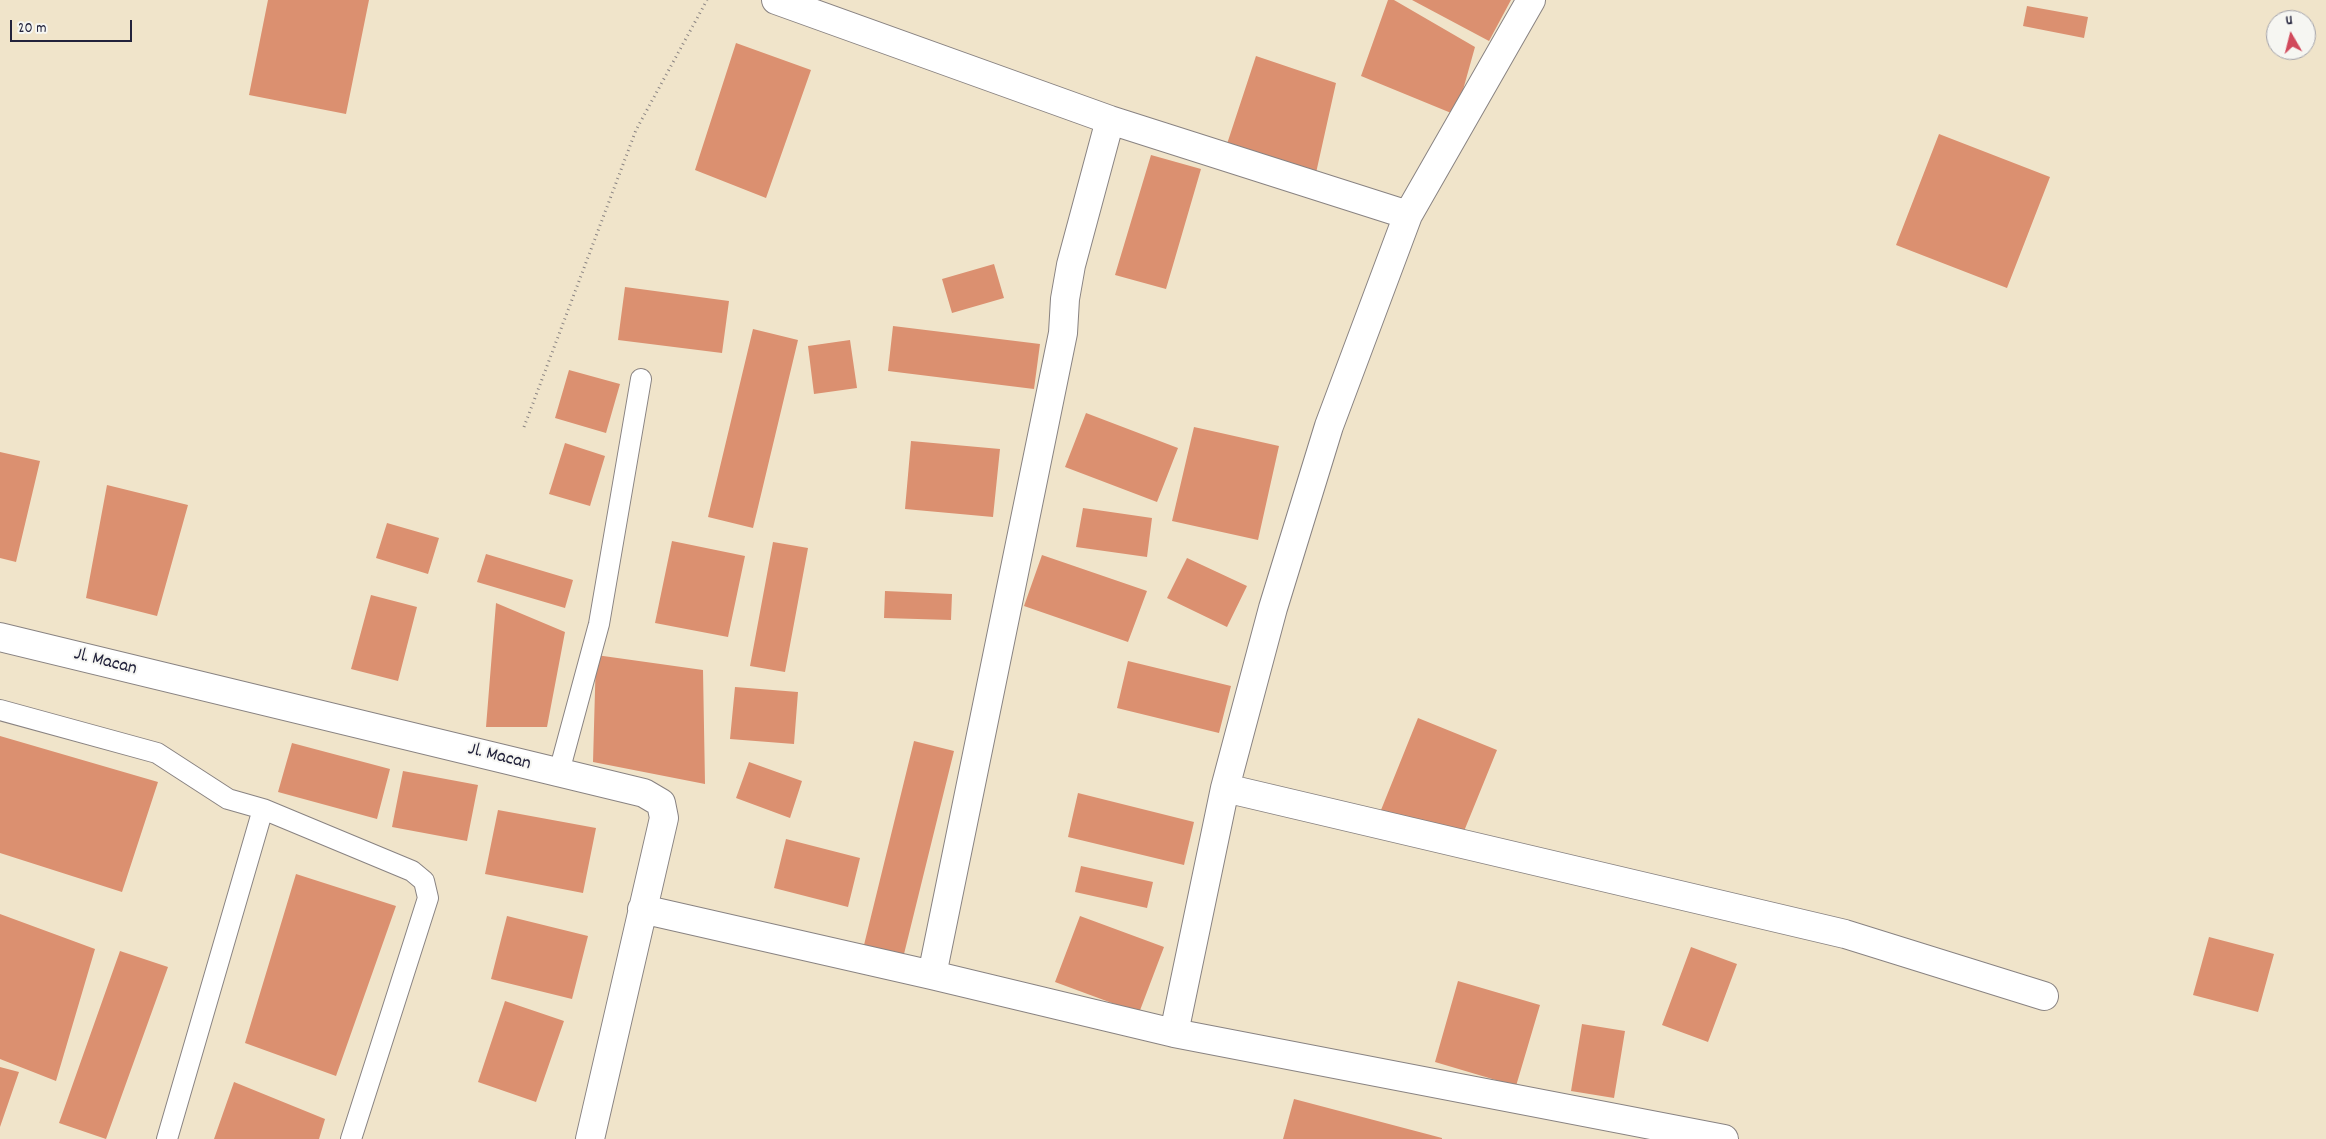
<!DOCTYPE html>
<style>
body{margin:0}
#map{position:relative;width:2326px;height:1139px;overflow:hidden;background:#f0e4ca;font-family:Dekko,sans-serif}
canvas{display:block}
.north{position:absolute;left:2266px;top:10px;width:50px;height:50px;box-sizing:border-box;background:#f6f6f2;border:1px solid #a1a1a9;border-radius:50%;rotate:352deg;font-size:14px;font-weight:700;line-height:20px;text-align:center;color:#22223b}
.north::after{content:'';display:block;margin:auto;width:18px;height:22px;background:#d1495b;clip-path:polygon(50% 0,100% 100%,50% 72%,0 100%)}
.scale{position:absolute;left:10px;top:20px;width:122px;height:22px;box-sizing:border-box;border:2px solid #22223b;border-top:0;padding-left:6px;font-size:15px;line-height:18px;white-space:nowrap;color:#22223b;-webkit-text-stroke:4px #f6f6f2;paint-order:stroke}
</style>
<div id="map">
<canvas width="2326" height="1139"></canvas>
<div class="north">U</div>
<div class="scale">20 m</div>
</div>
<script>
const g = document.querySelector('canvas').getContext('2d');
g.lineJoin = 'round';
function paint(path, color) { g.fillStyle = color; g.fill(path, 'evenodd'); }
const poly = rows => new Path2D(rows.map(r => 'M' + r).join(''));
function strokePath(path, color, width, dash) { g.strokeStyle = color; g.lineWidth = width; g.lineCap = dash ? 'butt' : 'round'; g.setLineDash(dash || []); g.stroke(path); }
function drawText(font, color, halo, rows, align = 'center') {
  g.font = font + ' Dekko,sans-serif'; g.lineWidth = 4; g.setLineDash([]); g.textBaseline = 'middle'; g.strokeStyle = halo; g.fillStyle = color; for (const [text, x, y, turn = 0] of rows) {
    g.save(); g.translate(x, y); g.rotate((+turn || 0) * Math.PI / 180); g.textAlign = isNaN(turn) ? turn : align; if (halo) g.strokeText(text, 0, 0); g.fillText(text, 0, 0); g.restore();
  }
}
paint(poly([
 [268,0,369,0,346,114,249,95],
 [1388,0,1394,0,1475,47,1456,115,1361,76],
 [1412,0,1511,0,1489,41],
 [2027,6,2088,17,2084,38,2023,26],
 [736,43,811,70,766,198,695,170],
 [1256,56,1336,83,1314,182,1226,147],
 [1939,134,2050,177,2007,288,1896,245],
 [1151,155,1201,169,1166,289,1115,275],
 [994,264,1004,298,952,313,942,279],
 [625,287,729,301,722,353,618,340],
 [893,326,1040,344,1034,389,888,371],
 [753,329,798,340,753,528,708,517],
 [850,340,857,388,814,394,808,346],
 [569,370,620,384,606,433,555,418],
 [1086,413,1178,448,1157,502,1065,467],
 [1194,427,1279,446,1258,540,1172,521],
 [911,441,1000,449,993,517,905,509],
 [565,443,605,456,590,506,549,494],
 [0,452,40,461,16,562,0,558],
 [107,485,188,505,157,616,86,598],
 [1083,508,1152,518,1147,557,1076,547],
 [387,523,439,538,428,574,376,558],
 [672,541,745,556,728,637,655,623],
 [773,542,808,548,785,672,750,666],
 [486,554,573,580,565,608,477,582],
 [1042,555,1147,591,1128,642,1024,606],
 [1187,558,1247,586,1227,627,1167,598],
 [885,591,952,594,951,620,884,618],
 [371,595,417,607,398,681,351,669],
 [496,603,565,632,547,727,486,727],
 [596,655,703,670,705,784,593,762],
 [1128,661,1231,686,1219,733,1117,708],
 [735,687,798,692,794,744,730,739],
 [1418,718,1497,750,1460,841,1381,810],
 [0,736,158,782,122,892,0,853],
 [914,741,954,751,904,954,864,945],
 [292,743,390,769,377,819,278,792],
 [749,762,802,781,790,818,736,798],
 [403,771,478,785,467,841,392,827],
 [1078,793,1194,822,1184,865,1068,837],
 [498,810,596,828,583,893,485,874],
 [786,839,860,858,848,907,774,888],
 [1081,866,1153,882,1147,908,1075,892],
 [296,874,396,906,336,1076,245,1043],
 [0,914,95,949,56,1081,0,1059],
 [507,916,588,936,572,999,491,979],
 [1080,916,1164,947,1139,1013,1055,982],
 [2209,937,2274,954,2258,1012,2193,995],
 [1691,947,1737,964,1708,1042,1662,1025],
 [120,951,168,967,106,1139,59,1123],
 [1458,981,1540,1005,1516,1086,1435,1062],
 [505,1001,564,1021,536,1102,478,1082],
 [1582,1024,1625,1031,1614,1098,1571,1091],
 [0,1067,19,1072,0,1127],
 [234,1082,325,1119,319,1139,214,1139],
 [1294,1099,1442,1138,1442,1139,1283,1139]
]), '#db9070');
const service = poly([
 [0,710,157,753,228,799,263,809,412,871,424,881,428,898,351,1139],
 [559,772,599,624,641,379],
 [167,1139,263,809]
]);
const minor = poly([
 [776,0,1110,120,1408,215],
 [0,637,644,793,661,803,664,818,590,1139],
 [1225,788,1845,934,2044,996],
 [642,909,932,975,1174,1033,1225,788,1273,608,1329,426,1408,215,1531,0],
 [932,975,1063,333,1065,299,1071,265,1110,120],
 [1174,1033,1724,1139]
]);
strokePath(service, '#898382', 22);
strokePath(minor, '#898382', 30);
strokePath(poly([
 [524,427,636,130,707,0]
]), '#898382', 3, [1, 4]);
strokePath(service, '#fff', 20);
strokePath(minor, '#fff', 28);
drawText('19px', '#22223b', '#f6f6f2', [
 ["Jl. Macan",105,663,14],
 ["Jl. Macan",499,758,14]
]);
</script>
